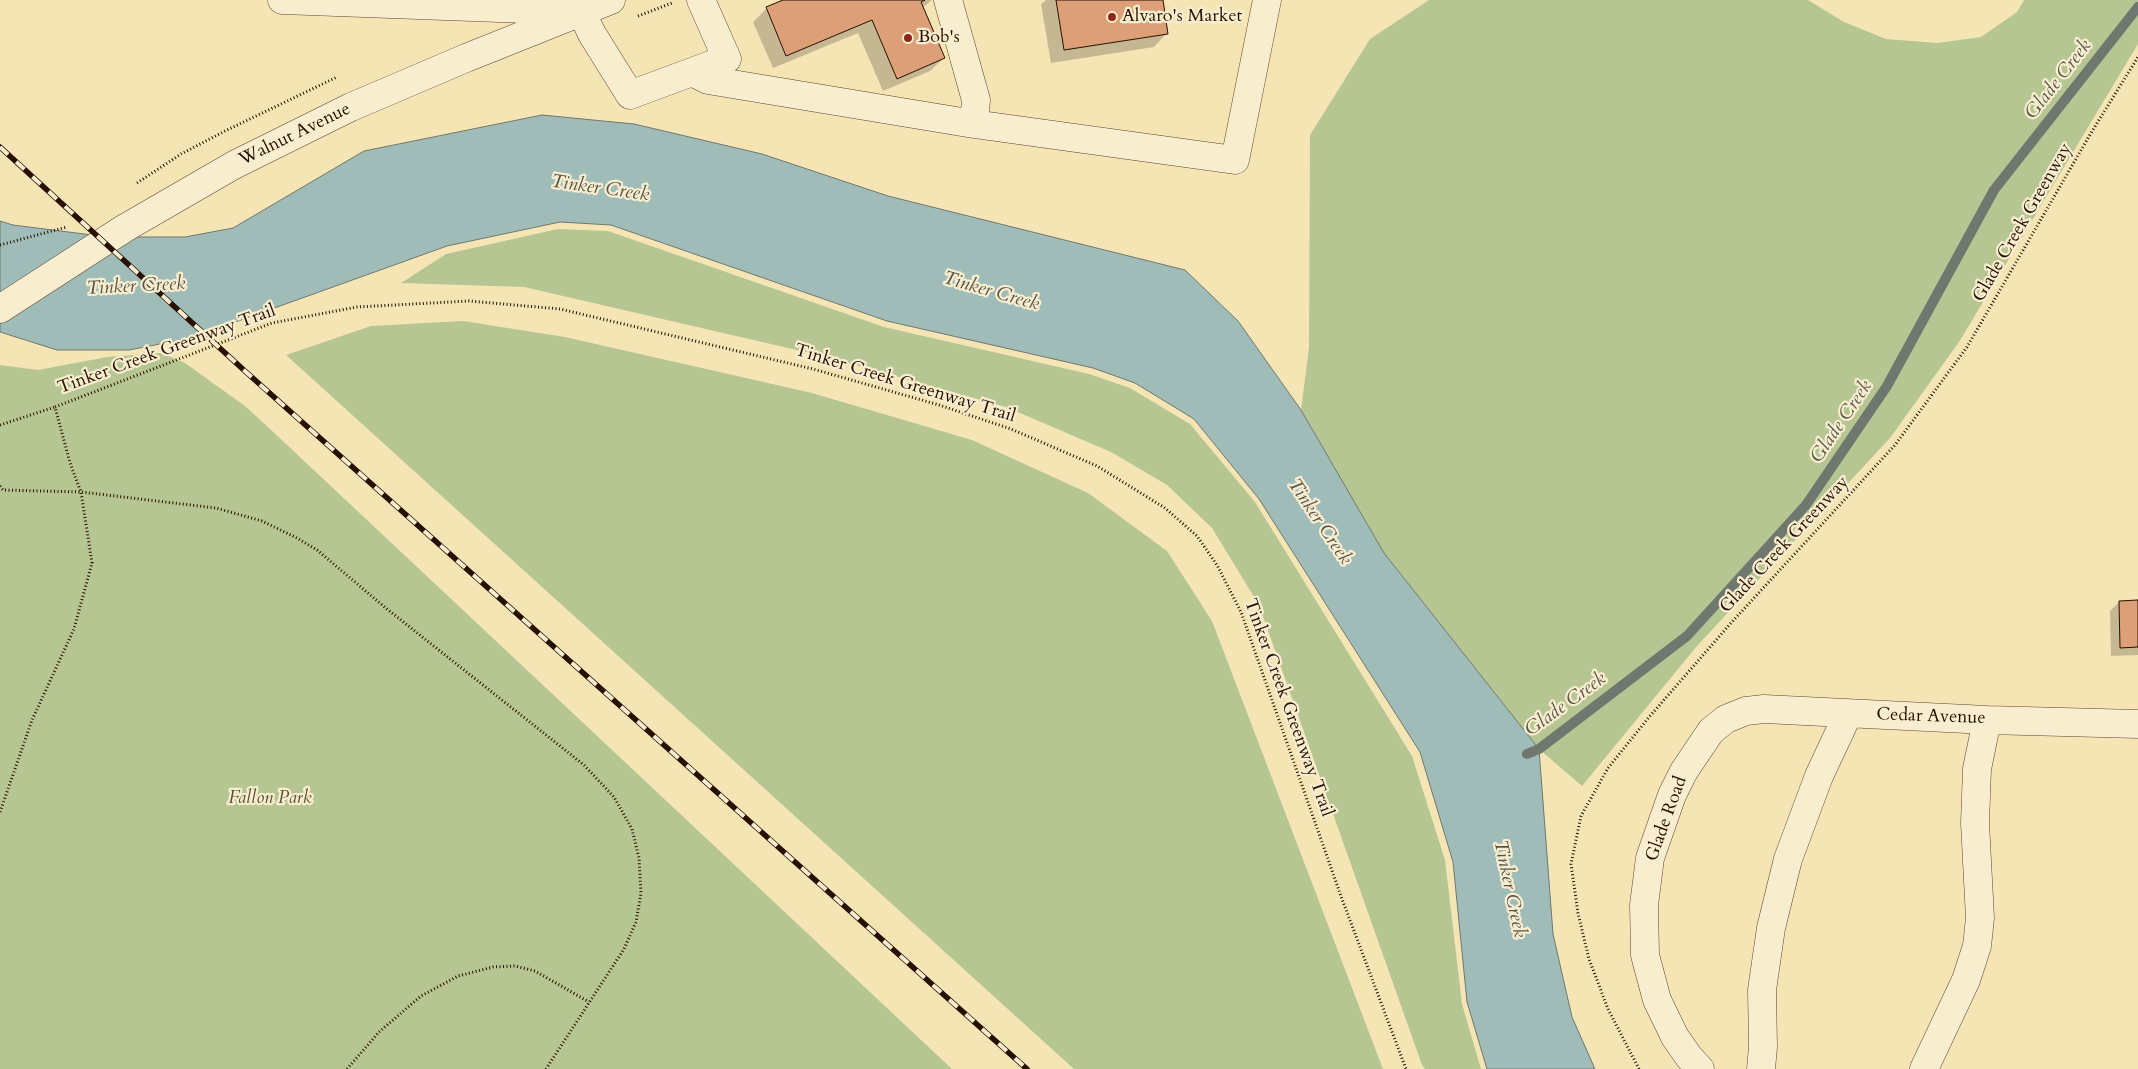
<!DOCTYPE html>
<style>
body{margin:0}
canvas{display:block;background:#f5e5b5}
</style>
<canvas width="2138" height="1069"></canvas>
<script>
const g = document.querySelector('canvas').getContext('2d');
g.lineJoin = 'round';
function paint(path, color) { g.fillStyle = color; g.fill(path, 'evenodd'); }
const poly = rows => new Path2D(rows.map(r => 'M' + r).join(''));
function strokePath(path, color, width, dash) { g.strokeStyle = color; g.lineWidth = width; g.lineCap = dash ? 'butt' : 'round'; g.setLineDash(dash || []); g.stroke(path); }
function drawText(font, color, halo, rows, align = 'center') {
  g.font = font + ' Cardo,serif'; g.lineWidth = 4.5; g.setLineDash([]); g.textBaseline = 'middle'; g.strokeStyle = halo; g.fillStyle = color; for (const [text, x, y, turn = 0] of rows) {
    g.save(); g.translate(x, y); g.rotate((+turn || 0) * Math.PI / 180); g.textAlign = isNaN(turn) ? turn : align; if (halo) g.strokeText(text, 0, 0); g.fillText(text, 0, 0); g.restore();
  }
}
paint(poly([
 [1429,0,1808,0,1844,22,1886,39,1937,43,1981,37,2017,12,2024,0,2138,0,2138,44,1959,342,1890,438,1697,646,1582,786,1539,749,1384,553,1301,410,1309,348,1310,135,1370,39],
 [558,229,608,231,884,327,1089,374,1130,388,1190,424,1255,502,1412,756,1445,860,1462,1004,1481,1069,1425,1069,1422,1065,1259,605,1212,528,1167,485,1111,452,1006,407,827,357,524,287,401,283,446,254],
 [463,321,565,337,812,393,972,440,1088,493,1167,551,1212,621,1383,1069,1074,1069,286,355,371,326],
 [161,353,185,363,245,406,269,428,952,1069,0,1069,0,365,38,370,107,357]
]), '#b6c692');
const water = poly([
 [542,115,634,124,762,154,888,196,1185,270,1238,321,1301,410,1384,553,1539,749,1553,934,1572,1017,1595,1069,1487,1069,1467,1002,1453,862,1420,752,1259,499,1194,419,1135,383,1093,368,887,321,611,225,560,222,447,246,191,338,129,350,57,350,0,332,0,221,13,225,108,237,185,237,233,228,364,151,542,115]
]);
paint(water, '#a0bcb8');
strokePath(water, '#70776e', 1);
paint(poly([
 [786,0,932,0,922,8,944,58,930,71,883,91,858,33,773,68,753,22,767,8],
 [1046,0,1161,0,1167,33,1154,47,1051,63,1041,4],
 [2138,601,2138,655,2111,656,2110,611,2119,602]
]), '#0003');
strokePath(poly([
 [1527,754,1539,749,1687,636,1806,505,1887,386,1994,190,2138,7]
]), '#70776e', 10);
const building = poly([
 [783,0,925,0,921,2,945,58,897,79,872,20,786,56,766,7,783,0],
 [1056,0,1163,0,1168,34,1064,50,1056,0],
 [2138,600,2138,647,2120,648,2119,601,2138,600]
]);
paint(building, '#dd9f78');
strokePath(building, '#280f00', 1);
const minor = poly([
 [282,0,581,11,592,34,630,95,727,59,701,0],
 [692,72,708,80,974,124,976,100,948,0],
 [974,124,1235,160,1267,0],
 [0,309,125,228,234,165,351,107,466,58,611,0],
 [1700,1069,1689,1057,1675,1037,1657,1000,1645,955,1644,905,1650,858,1672,795,1684,771,1711,731,1726,719,1746,711,1764,709,1987,720,2138,724],
 [1761,1069,1763,1047,1762,990,1771,928,1788,859,1819,776,1848,714],
 [1924,1069,1966,980,1977,946,1980,918,1975,823,1977,769,1987,720]
]);
strokePath(minor, '#5b442d', 29);
strokePath(poly([
 [638,16,672,3],
 [137,183,181,154,225,131,337,77],
 [0,245,67,227],
 [0,425,55,407],
 [0,486,3,490,81,492,216,508,262,521,297,538,317,550,387,609,584,765,614,797,632,829,639,858,641,893,636,922,624,949,546,1069],
 [0,812,32,720,74,629,92,563,81,492,70,463,55,407,272,323,357,307,469,301,560,309,813,369,939,405,1011,429,1097,466,1165,508,1197,536,1217,565,1241,612,1342,899,1406,1069],
 [347,1069,379,1032,421,996,458,976,493,967,515,966,535,971,589,1002],
 [1639,1069,1608,1009,1589,959,1578,913,1571,864,1581,816,1608,768,1650,716,1731,623,1895,445,1967,347,2091,133,2138,57]
]), '#280f00', 3, [1, 2.5]);
strokePath(minor, '#f8eecf', 28);
const rail = poly([
 [0,147,246,372,1027,1069]
]);
strokePath(rail, '#280f00', 5.5);
strokePath(rail, '#f8eecf', 4, [11]);
for (const [x, y, r, color] of [
 [1112,17,5,"#8f2418"],
 [908,38,5,"#8f2418"]
]) { const dot = new Path2D(); dot.arc(x, y, r, 0, 2 * Math.PI); g.fillStyle = color; g.fill(dot); strokePath(dot, '#f8eecf', 2); }
drawText('18px', '#280f00', '#f8eecf', [
 ["Alvaro's Market",1122,17],
 ["Bob's",918,38]
], 'left');
drawText('18px', '#280f00', '#f8eecf', [
 ["Walnut Avenue",295,135,-26],
 ["Glade Creek Greenway",2023,223,-60],
 ["Tinker Creek Greenway Trail",167,350,-20],
 ["Tinker Creek Greenway Trail",905,384,17],
 ["Glade Creek Greenway",1785,545,-47],
 ["Tinker Creek Greenway Trail",1288,708,70],
 ["Cedar Avenue",1931,717,2],
 ["Glade Road",1667,819,-70]
]);
drawText('italic 18px', '#5a4f33', '#f8eecf', [
 ["Fallon Park",270,799]
]);
drawText('italic 19px', '#58544a', '#f8eecf', [
 ["Glade Creek",2059,80,-52],
 ["Tinker Creek",600,189,8],
 ["Tinker Creek",136,287,-3],
 ["Tinker Creek",991,292,16],
 ["Glade Creek",1842,422,-56],
 ["Tinker Creek",1319,522,56],
 ["Glade Creek",1566,705,-36],
 ["Tinker Creek",1509,889,78]
]);
</script>
